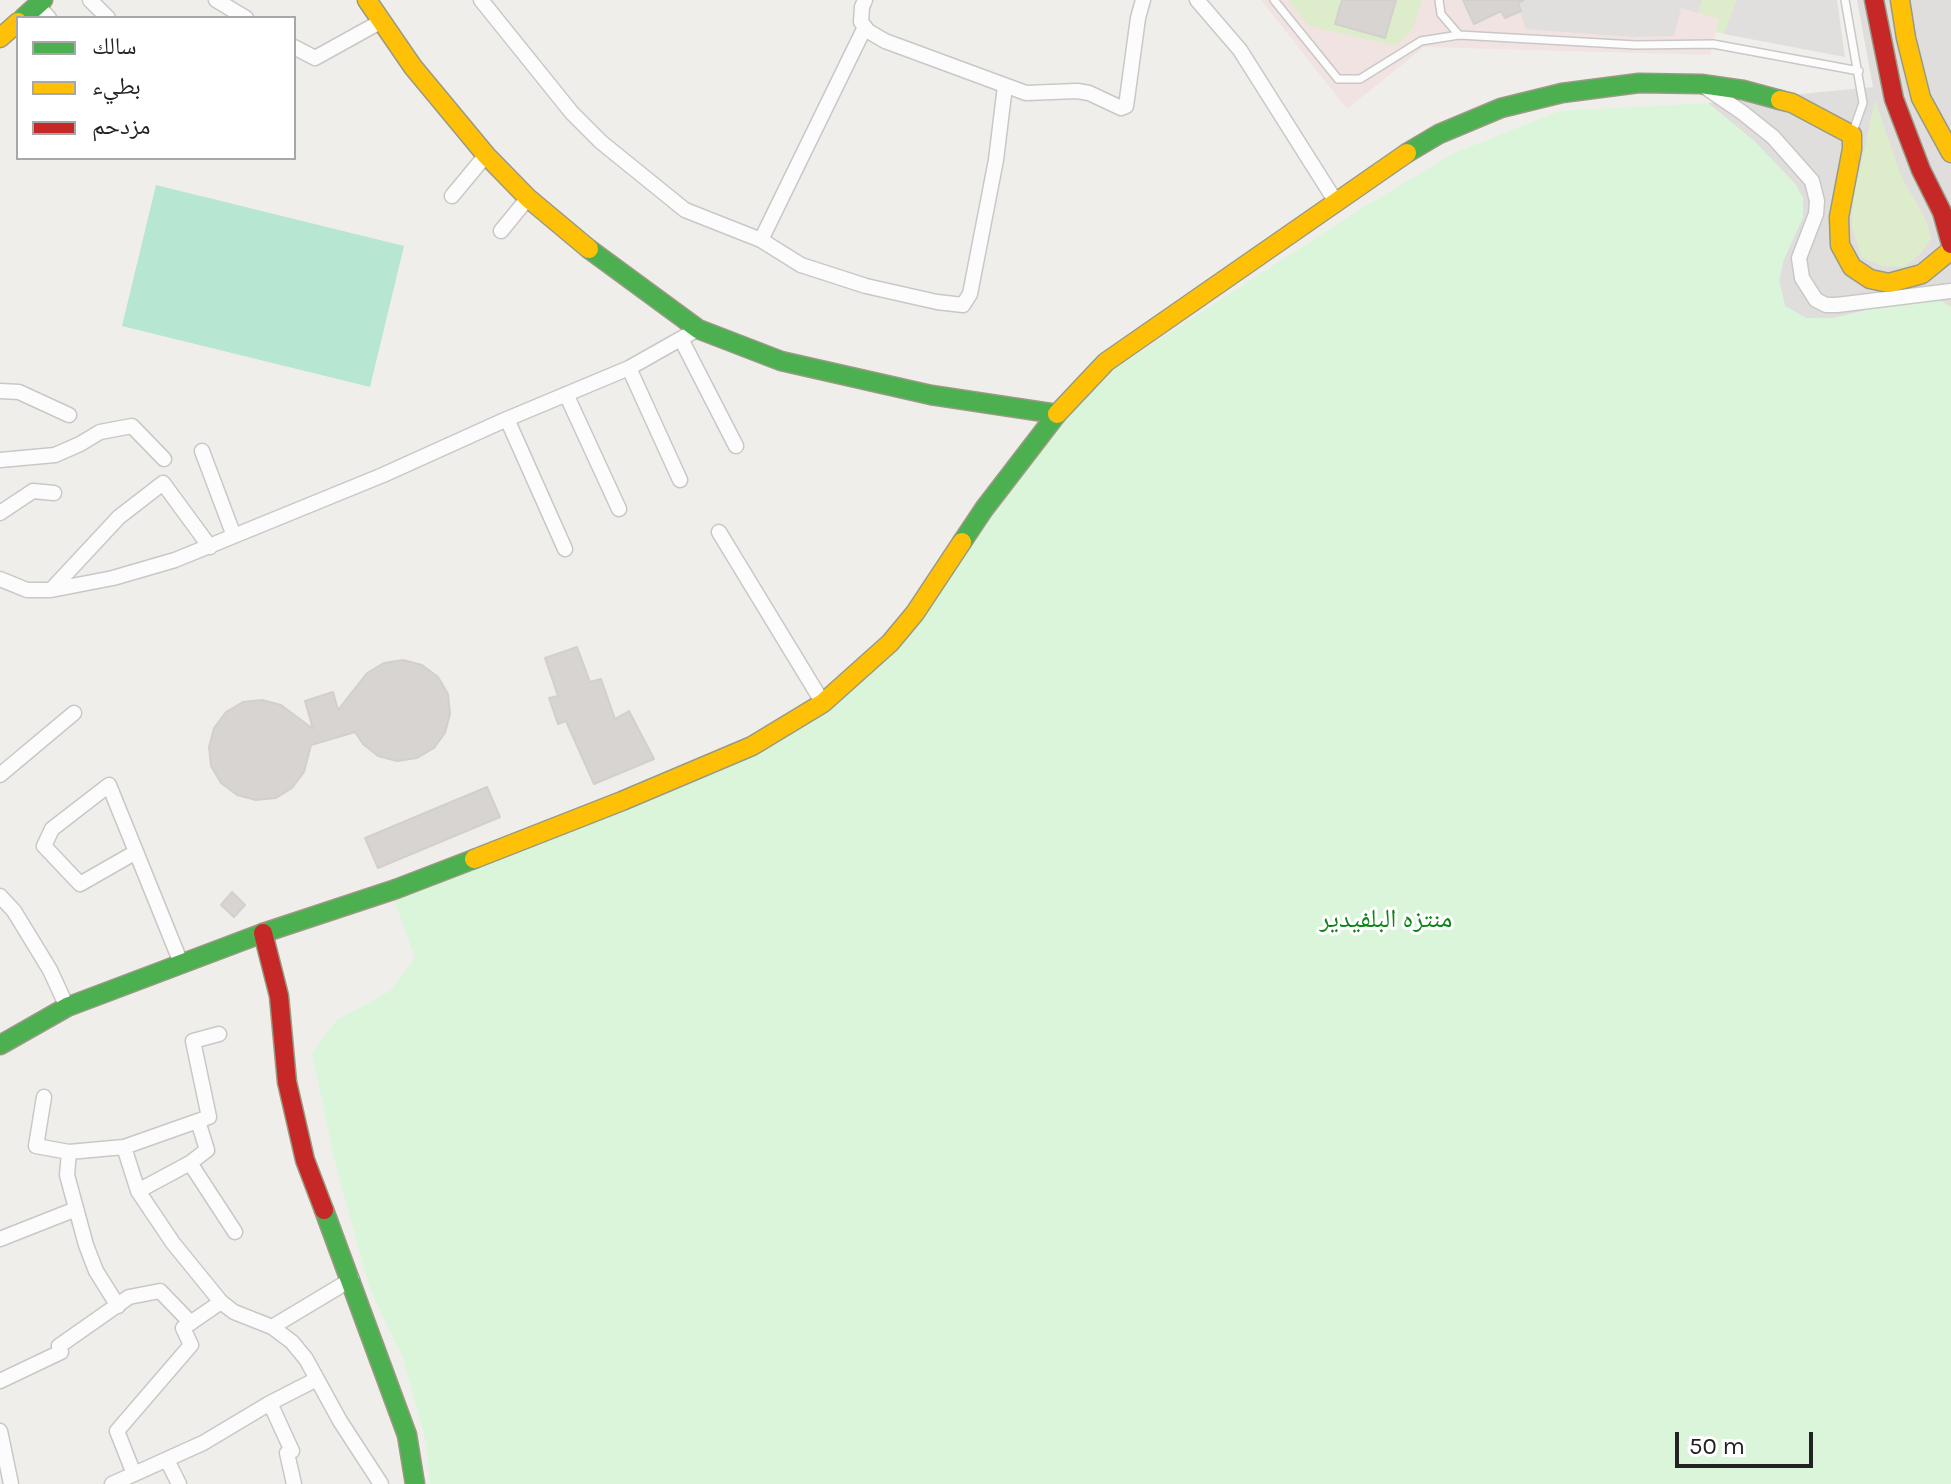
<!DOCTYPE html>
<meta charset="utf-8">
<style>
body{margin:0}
#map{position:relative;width:1951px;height:1484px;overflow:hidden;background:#f0eeeb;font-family:Karla,"Noto Naskh Arabic",sans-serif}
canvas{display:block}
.legend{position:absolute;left:16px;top:16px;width:280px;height:144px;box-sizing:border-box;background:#fff;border:2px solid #a7a7a7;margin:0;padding:10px 14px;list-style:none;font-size:24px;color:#222}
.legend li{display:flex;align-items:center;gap:16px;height:40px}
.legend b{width:40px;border:2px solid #a7a7a7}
.scale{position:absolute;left:1675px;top:1432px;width:138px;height:36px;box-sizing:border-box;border:4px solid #222;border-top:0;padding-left:10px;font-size:24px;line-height:28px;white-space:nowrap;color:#222;-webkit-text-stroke:6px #fff;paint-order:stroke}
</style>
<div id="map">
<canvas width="1951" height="1484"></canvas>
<ul class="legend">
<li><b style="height:10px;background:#4caf50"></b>سالك</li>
<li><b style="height:10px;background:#ffc107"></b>بطيء</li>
<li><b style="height:10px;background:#c62828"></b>مزدحم</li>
</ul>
<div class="scale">50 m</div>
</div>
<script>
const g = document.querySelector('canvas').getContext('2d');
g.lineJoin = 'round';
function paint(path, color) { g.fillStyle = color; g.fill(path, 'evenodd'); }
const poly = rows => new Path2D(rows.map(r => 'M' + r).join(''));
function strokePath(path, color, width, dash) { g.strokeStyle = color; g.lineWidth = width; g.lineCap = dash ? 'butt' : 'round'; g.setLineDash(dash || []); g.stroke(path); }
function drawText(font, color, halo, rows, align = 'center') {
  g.font = font + ' Karla,"Noto Naskh Arabic",sans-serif'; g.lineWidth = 6; g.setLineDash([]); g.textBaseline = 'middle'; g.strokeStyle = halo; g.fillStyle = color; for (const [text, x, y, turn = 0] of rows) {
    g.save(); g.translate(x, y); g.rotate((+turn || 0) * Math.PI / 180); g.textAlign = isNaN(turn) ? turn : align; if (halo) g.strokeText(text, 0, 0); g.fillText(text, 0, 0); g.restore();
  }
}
paint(poly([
 [1857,0,1951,0,1951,307,1941,301,1892,304,1834,318,1806,318,1785,306,1779,281,1783,261,1803,217,1796,185,1754,141,1708,103,1873,87]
]), '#dfdedc');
paint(poly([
 [1261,0,1724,0,1710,55,1424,47,1347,109]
]), '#f1e3e1');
paint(poly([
 [1288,0,1422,0,1413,28,1396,46,1309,26],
 [1702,0,1736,0,1724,34,1716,32,1719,18,1698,13],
 [1875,100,1901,176,1926,220,1931,239,1920,254,1904,267,1882,266,1861,257,1852,227,1853,190,1858,179]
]), '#ddeccb');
paint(poly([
 [1708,103,1754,141,1796,185,1803,198,1803,217,1783,261,1779,281,1785,306,1806,318,1834,318,1892,304,1941,301,1951,307,1951,1484,430,1484,426,1442,403,1358,370,1289,335,1162,312,1053,337,1020,390,991,415,958,393,897,753,750,884,651,1103,368,1132,357,1359,210,1454,153,1560,111]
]), '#daf5da');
paint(poly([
 [156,185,404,246,370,387,122,326]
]), '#b7e6d2');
paint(poly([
 [1522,0,1702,0,1698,13,1681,8,1674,36,1634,37,1526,29,1517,2],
 [1736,0,1837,0,1845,57,1724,34]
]), '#e0dfde');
const building = poly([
 [1342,0,1396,0,1385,38,1335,24,1342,0],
 [1463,0,1524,0,1518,3,1521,11,1505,18,1501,11,1474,24,1463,0],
 [577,647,590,682,601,679,615,719,629,711,654,759,594,784,566,721,558,724,549,698,558,696,545,658,577,647],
 [403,660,422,665,438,677,448,694,450,714,445,733,434,748,417,758,397,761,378,756,363,744,355,732,311,745,304,772,292,788,276,798,256,800,237,795,221,783,211,766,209,747,214,728,226,712,243,702,262,700,281,705,313,729,305,701,333,692,338,710,367,673,384,663,403,660],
 [487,787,500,817,378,868,365,838,487,787],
 [232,892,245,905,234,917,221,905,232,892]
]);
paint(building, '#d7d4d2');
strokePath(building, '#d3d0cc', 2);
const lane = poly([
 [1274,0,1338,79,1360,79,1421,41,1459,35,1636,45,1713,44,1859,71],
 [1439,0,1441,14,1459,35],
 [1845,0,1863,103,1852,134]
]);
const street = poly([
 [90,0,108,18],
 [216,0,246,18],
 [481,0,572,113,601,142,685,210,761,240,801,265,866,286,937,302,963,305,970,294,996,160,1005,86],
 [865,0,862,7,861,22,868,31,885,41,1026,93,1077,91,1089,93,1121,108,1126,106,1127,99,1138,18,1143,0],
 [1197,0,1240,50,1336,202],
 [37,5,49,18],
 [294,47,315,58,380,22],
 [1705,87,1743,113,1773,137,1812,181,1817,201,1816,214,1799,258,1802,278,1816,300,1826,305,1837,305,1951,291],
 [452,196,486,155],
 [501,231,528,198],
 [761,240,865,27],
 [681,339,736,446],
 [629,368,680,480],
 [0,391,19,392,69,415],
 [566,394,619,509],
 [507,419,565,549],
 [202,451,234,536],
 [0,460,55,455,80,444,100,432,132,426,164,459],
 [0,513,33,491,54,493],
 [719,532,823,703],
 [0,579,27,590,51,590,113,578,175,560,383,475,507,419,629,368,698,329],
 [51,590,119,517,163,483,210,547],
 [0,775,74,713],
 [136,852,80,884,44,846,52,829,109,785,181,963],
 [0,896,14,911,50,970,67,1007],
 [44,1097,36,1146,69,1152,124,1147,209,1117,193,1041,219,1034],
 [124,1147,138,1191,173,1243,221,1302,234,1312,272,1327,292,1342,306,1359,340,1421,381,1484],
 [69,1152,67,1175,86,1245,96,1271,118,1306],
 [190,1163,235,1232],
 [138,1191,190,1163,207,1150,198,1121],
 [0,1239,76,1209],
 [272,1327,352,1279],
 [0,1381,61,1352,59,1346,129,1297,160,1291,191,1323],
 [270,1403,292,1451,287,1453,294,1484],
 [0,1431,11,1484],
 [167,1460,179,1484],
 [134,1474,117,1431,191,1345,183,1328,221,1302],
 [112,1484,203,1443,270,1403,317,1379]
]);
const fast = poly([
 [23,18,43,0],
 [1407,153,1439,134,1501,108,1562,93,1639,83,1701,84,1743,90,1780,100],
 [589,249,698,329,781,361,931,395,1057,414,984,509,962,542],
 [0,1045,67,1007,263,933,396,889,474,859],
 [324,1210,407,1435,415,1484]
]);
const slow = poly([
 [367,0,413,67,486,155,528,198,589,249],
 [1900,0,1906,38,1921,98,1951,153],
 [0,38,18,22],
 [1780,100,1792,103,1852,135,1852,149,1839,217,1840,245,1852,267,1870,279,1889,283,1922,274,1951,250],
 [1057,414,1106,362,1407,153],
 [474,859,622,801,752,746,823,703,890,643,915,613,962,542]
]);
const jam = poly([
 [1874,0,1894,99,1921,170,1942,212,1951,244],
 [263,933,279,996,287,1082,305,1160,324,1210]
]);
strokePath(lane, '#c9c8c7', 10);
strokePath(street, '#c9c8c7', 17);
strokePath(fast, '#999a82', 21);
strokePath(slow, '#999a82', 21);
strokePath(jam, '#999a82', 21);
strokePath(lane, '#fdfcfc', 7);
strokePath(street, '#fdfcfc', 14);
strokePath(fast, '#4caf50', 18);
strokePath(slow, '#ffc107', 18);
strokePath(jam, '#c62828', 18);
drawText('26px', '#0c8416', '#fff', [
 ["منتزه البلفيدير",1386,920]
]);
</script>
